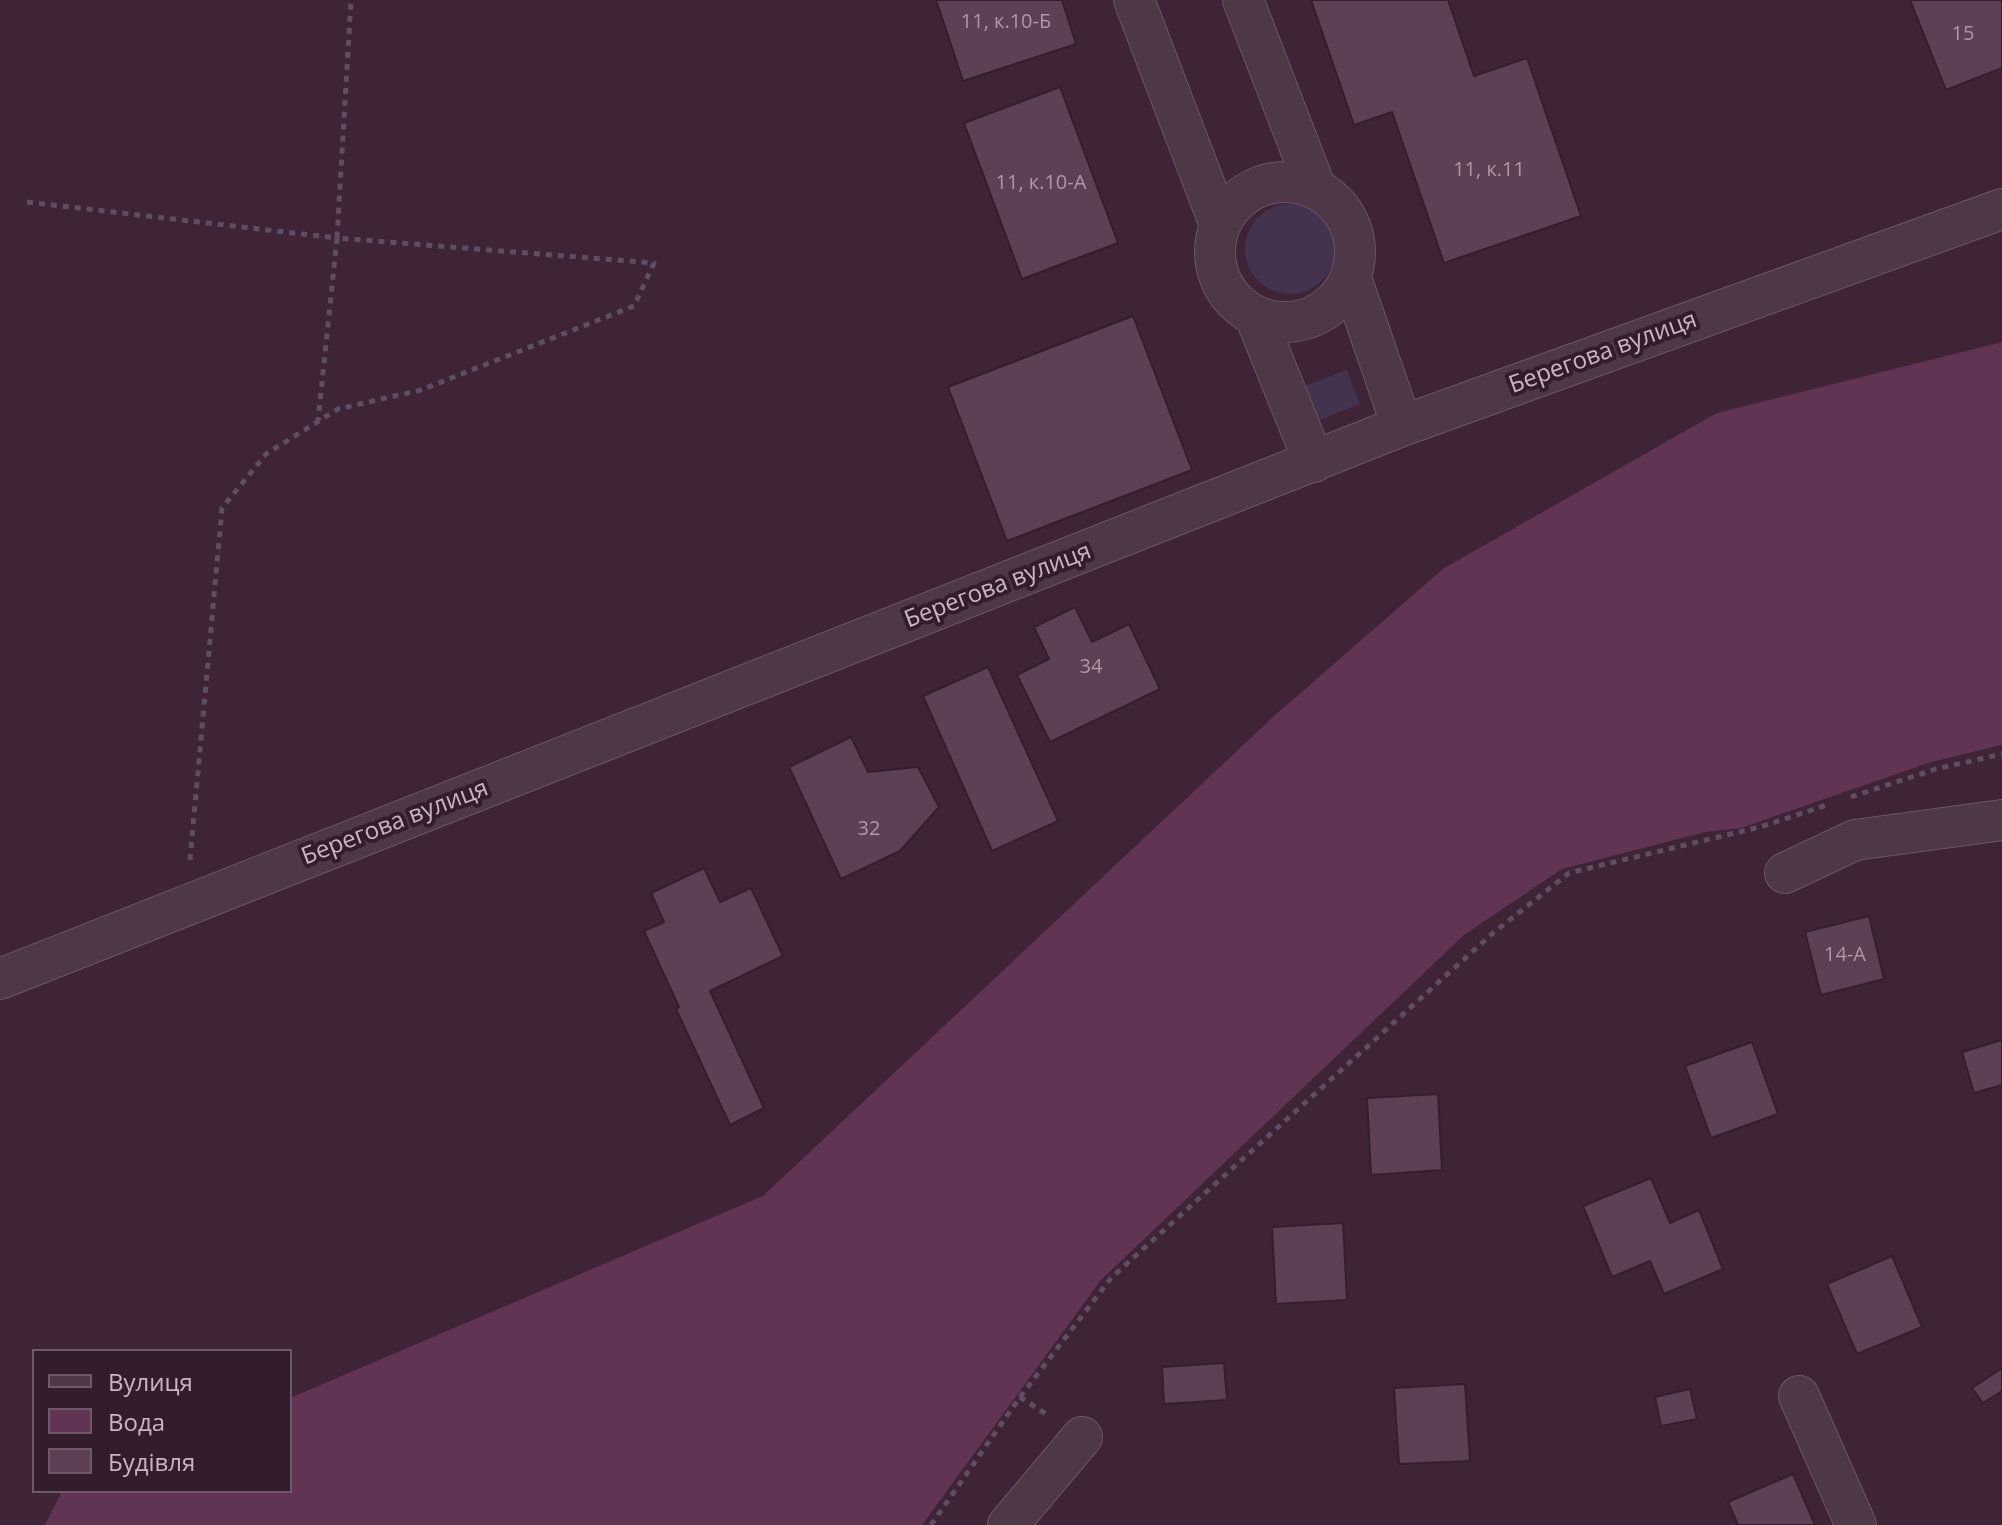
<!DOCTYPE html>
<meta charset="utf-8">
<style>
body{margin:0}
#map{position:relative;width:2002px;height:1525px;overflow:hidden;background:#3e2436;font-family:"Open Sans",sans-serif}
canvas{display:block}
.legend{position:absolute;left:32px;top:1349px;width:260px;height:144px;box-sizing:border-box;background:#331d2c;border:2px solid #6f5968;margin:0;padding:10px 14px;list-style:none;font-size:24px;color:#c9b4c2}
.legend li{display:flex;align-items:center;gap:16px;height:40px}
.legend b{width:40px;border:2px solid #6f5968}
</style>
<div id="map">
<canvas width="2002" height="1525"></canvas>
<ul class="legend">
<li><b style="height:10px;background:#4e3847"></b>Вулиця</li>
<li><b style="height:22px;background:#613453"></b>Вода</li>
<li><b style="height:22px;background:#5d4055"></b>Будівля</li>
</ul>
</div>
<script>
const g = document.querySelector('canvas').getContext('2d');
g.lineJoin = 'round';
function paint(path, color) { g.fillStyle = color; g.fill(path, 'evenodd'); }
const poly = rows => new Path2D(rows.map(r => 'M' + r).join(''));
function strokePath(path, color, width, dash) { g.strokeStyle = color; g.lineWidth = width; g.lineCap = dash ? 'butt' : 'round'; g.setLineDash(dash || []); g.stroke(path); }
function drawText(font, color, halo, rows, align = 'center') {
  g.font = font + ' "Open Sans",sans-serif'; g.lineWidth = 8; g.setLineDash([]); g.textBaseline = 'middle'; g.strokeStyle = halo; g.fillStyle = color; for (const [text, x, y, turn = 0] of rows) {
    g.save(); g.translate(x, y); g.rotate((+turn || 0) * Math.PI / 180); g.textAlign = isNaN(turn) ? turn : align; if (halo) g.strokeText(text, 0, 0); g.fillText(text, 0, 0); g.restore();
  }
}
paint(poly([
 '1245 249a45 45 0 1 1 90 0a45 45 0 1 1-90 0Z',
 [1347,370,1360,404,1317,421,1304,386]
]), '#43334f');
paint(poly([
 [2002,342,2002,745,1931,762,1741,828,1705,832,1562,869,1464,935,1101,1280,922,1525,45,1525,62,1491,290,1491,290,1398,763,1196,1273,717,1444,568,1717,413]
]), '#613453');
const building = poly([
 [936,0,1062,0,1076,44,963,81,936,0],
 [1311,0,1448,0,1474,76,1527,58,1581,216,1444,263,1392,112,1354,125,1311,0],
 [1910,0,2002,0,2002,68,1946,90,1910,0],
 [1060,87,1118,243,1022,279,964,123,1060,87],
 [1133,316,1192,470,1007,541,948,387,1133,316],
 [1075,607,1092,642,1129,624,1160,689,1050,742,1017,675,1049,659,1034,627,1075,607],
 [988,667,1058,821,992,851,923,696,988,667],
 [851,737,868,772,918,767,939,807,900,851,841,879,789,767,851,737],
 [704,868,720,902,751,888,783,956,710,991,764,1108,730,1125,676,1009,679,1007,644,931,664,922,651,893,704,868],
 [1869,916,1884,979,1821,995,1805,932,1869,916],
 [2002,1040,2002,1085,1974,1093,1962,1052,2002,1040],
 [1752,1042,1778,1114,1711,1138,1685,1066,1752,1042],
 [1438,1094,1442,1170,1371,1175,1367,1098,1438,1094],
 [1651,1178,1670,1223,1699,1210,1723,1269,1664,1294,1650,1261,1612,1277,1583,1206,1651,1178],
 [1343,1223,1347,1300,1276,1304,1272,1227,1343,1223],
 [1892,1256,1922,1327,1857,1354,1827,1284,1892,1256],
 [1224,1363,1227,1400,1164,1404,1162,1367,1224,1363],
 [2002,1368,2002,1391,1983,1403,1972,1388,2002,1368],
 [1465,1384,1470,1461,1399,1464,1394,1388,1465,1384],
 [1690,1389,1697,1419,1661,1426,1655,1397,1690,1389],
 [1793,1474,1815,1525,1738,1525,1728,1502,1793,1474]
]);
paint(building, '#5d4055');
strokePath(building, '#351f2e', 2);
const minor = poly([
 [1134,0,1220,225],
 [1243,0,1316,189],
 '1215 252a70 70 0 1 1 140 0a70 70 0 1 1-140 0Z',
 [1351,278,1402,426],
 [1255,316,1314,462],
 [1785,873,1855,840,2002,820],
 [0,979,1402,426,2002,209],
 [1799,1396,1856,1525],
 [1008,1525,1082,1437]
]);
strokePath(minor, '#6c5665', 42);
strokePath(poly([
 [27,202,337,238,318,421],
 [1851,797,1936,769,2002,754],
 [190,860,222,508,266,454,338,409,421,390,634,306,654,263,337,238,351,0],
 [1020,1397,1049,1416],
 [931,1525,1020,1397,1111,1278,1493,933,1569,873,1760,827,1830,804]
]), '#604d64', 5, [6, 6]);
strokePath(minor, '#4e3847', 40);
drawText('20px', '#ae97a7', null, [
 ["11, к.10-Б",1006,22],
 ["15",1963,34],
 ["11, к.11",1489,170],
 ["11, к.10-А",1041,183],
 ["34",1091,667],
 ["32",869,829],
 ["14-А",1845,955]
]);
drawText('24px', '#c9b4c2', '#331d2c', [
 ["Берегова вулиця",1603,353,-20],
 ["Берегова вулиця",998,586,-21],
 ["Берегова вулиця",395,823,-21]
]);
</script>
